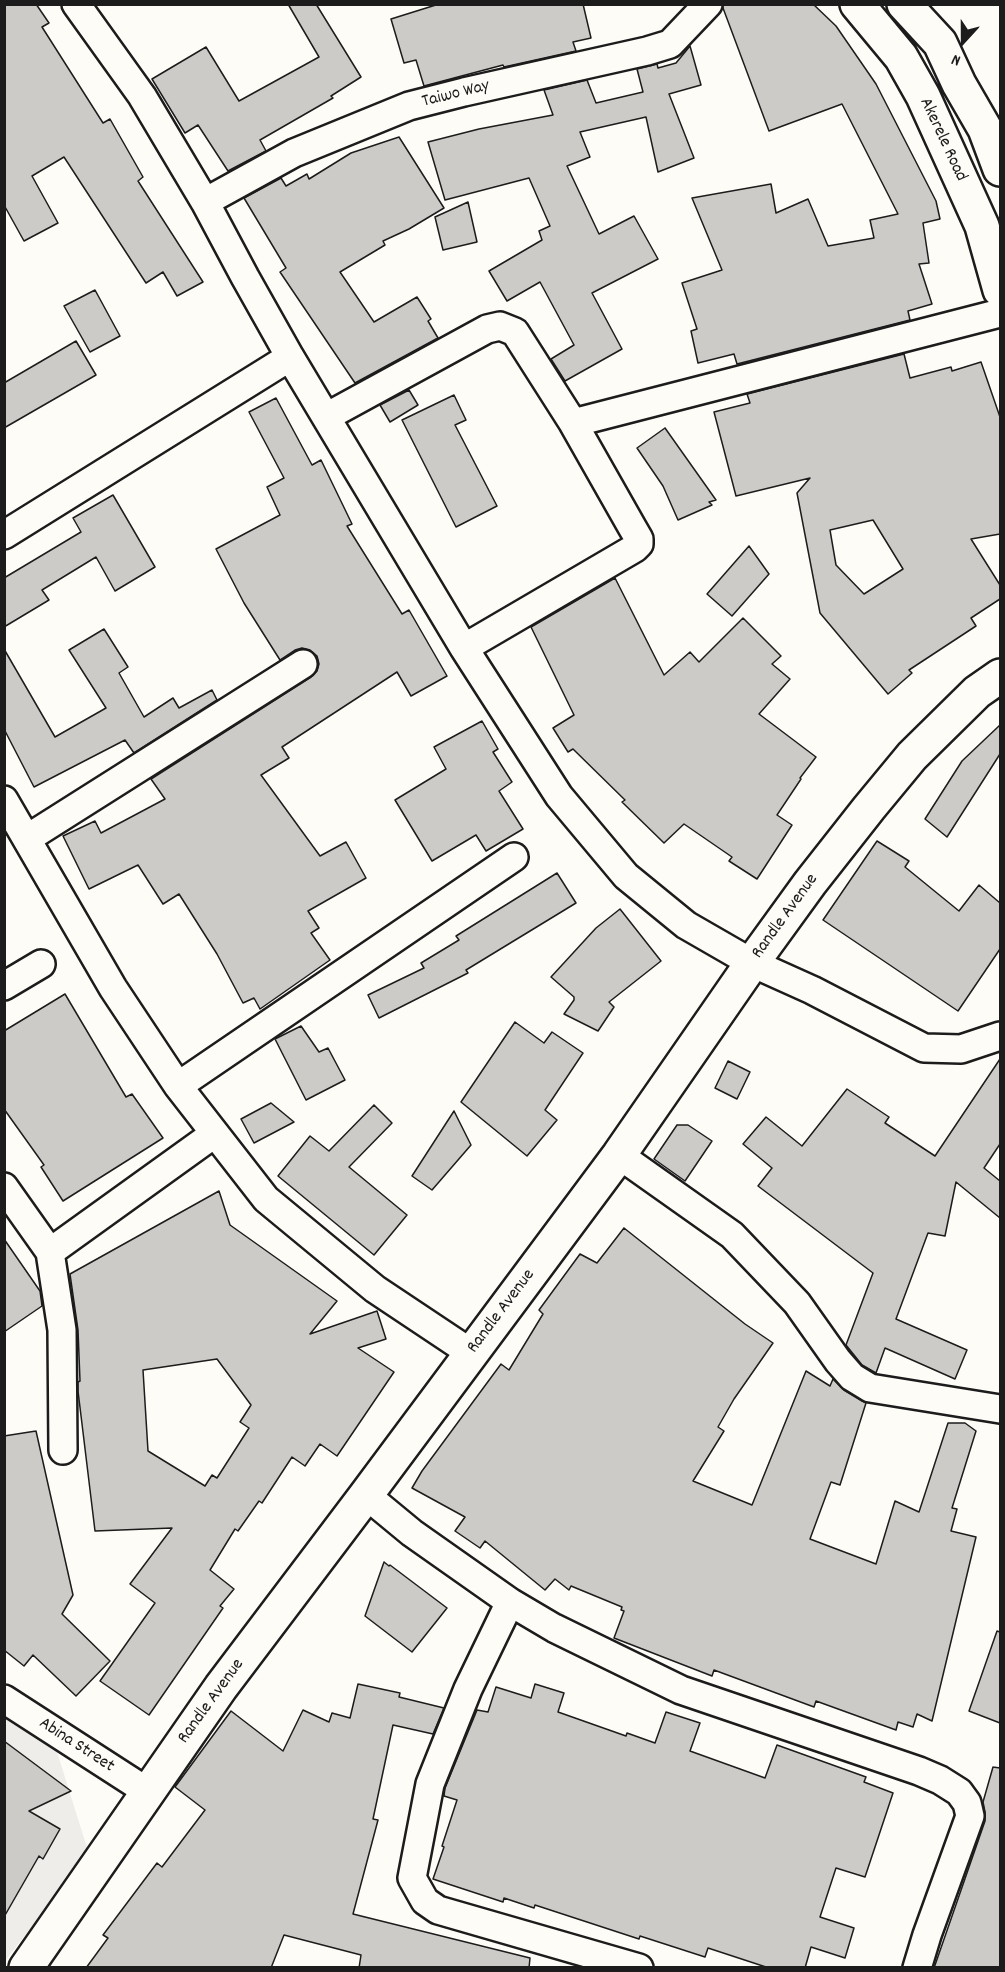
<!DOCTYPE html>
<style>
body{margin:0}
#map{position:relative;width:1005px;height:1972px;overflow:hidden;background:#fdfcf7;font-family:Dekko,sans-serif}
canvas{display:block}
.frame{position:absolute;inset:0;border:6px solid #1c1c1c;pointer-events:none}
.north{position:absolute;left:933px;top:12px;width:60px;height:60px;-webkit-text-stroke:4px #fdfcf7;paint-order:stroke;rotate:201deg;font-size:16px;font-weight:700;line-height:24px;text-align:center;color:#1c1c1c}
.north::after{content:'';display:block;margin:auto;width:21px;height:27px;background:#1c1c1c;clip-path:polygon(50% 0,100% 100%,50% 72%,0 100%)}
</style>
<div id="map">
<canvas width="1005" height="1972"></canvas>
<div class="frame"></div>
<div class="north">N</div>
</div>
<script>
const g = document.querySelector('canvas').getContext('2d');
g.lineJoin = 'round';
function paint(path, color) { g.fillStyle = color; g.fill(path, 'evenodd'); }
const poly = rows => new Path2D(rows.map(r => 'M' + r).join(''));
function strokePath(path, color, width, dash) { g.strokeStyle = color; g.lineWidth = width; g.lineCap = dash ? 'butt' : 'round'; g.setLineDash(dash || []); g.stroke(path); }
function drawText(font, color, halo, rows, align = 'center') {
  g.font = font + ' Dekko,sans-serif'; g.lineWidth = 5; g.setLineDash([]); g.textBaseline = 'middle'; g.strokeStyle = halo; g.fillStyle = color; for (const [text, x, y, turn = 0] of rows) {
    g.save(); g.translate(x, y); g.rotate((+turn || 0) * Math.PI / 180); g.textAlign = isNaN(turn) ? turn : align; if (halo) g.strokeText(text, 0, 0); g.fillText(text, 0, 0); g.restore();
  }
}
paint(poly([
 [5,1689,47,1720,89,1854,5,1961]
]), '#eeede9');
const building = poly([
 [4,4,36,4,49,23,42,27,103,123,110,119,143,177,138,181,203,282,177,296,163,272,146,283,64,157,32,176,58,223,24,241,4,205,4,4],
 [288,4,316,4,361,77,331,96,333,98,260,140,266,151,228,171,198,125,185,133,152,79,206,47,239,101,319,57,288,4],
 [439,4,583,4,591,38,573,42,576,51,504,67,503,65,424,86,416,60,404,63,391,19,439,4],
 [723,4,813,4,836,26,876,84,936,201,940,219,923,223,929,263,919,264,932,304,908,311,910,320,737,364,734,354,698,363,691,331,697,329,682,283,722,270,692,198,771,184,776,213,808,199,828,246,874,238,870,220,898,214,842,104,769,131,723,8,723,4],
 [690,46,701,85,669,94,694,158,658,172,646,117,580,132,590,157,567,166,599,234,634,216,658,259,592,293,622,349,565,381,551,359,574,345,540,282,507,301,489,271,542,240,539,231,550,226,529,178,445,200,428,142,479,129,553,115,544,90,587,80,596,103,643,92,637,69,657,64,658,68,676,63,690,46],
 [399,137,444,208,409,229,383,241,385,245,340,272,374,322,417,297,431,319,428,321,438,338,355,383,280,272,286,268,244,198,281,178,286,186,307,174,309,179,351,153,399,137],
 [468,202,477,242,443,250,435,217,468,202],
 [95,290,120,336,90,352,64,306,95,290],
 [76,341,96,375,4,428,4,383,76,341],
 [904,354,910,378,951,367,952,371,981,362,1000,417,1000,534,971,539,1000,585,1000,599,971,618,976,626,909,670,912,673,888,694,820,613,797,493,810,478,736,496,714,412,750,403,747,394,904,354],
 [873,520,903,569,864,594,836,565,830,530,873,520],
 [409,390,418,405,390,422,380,405,409,390],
 [454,395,466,420,455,425,497,506,456,527,402,420,454,395],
 [276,398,312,465,321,460,352,524,347,526,402,614,409,610,447,676,411,696,397,672,282,747,289,758,261,775,320,856,346,842,366,878,308,911,319,928,311,933,330,960,260,1009,254,998,243,1003,217,954,179,894,163,904,138,865,89,889,63,836,95,821,101,833,165,799,151,779,311,677,317,671,319,664,317,656,310,650,302,648,295,650,280,660,244,603,216,549,280,515,267,487,284,478,249,412,276,398],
 [665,428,716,500,709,502,712,505,678,520,663,486,637,448,665,428],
 [113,495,155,567,115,591,96,557,42,590,49,600,4,627,4,578,81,532,73,518,113,495],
 [749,546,769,574,732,616,707,594,749,546],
 [615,578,664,675,690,652,699,662,743,618,781,656,772,664,790,679,759,714,816,757,800,778,801,779,777,815,792,825,757,879,729,861,732,857,684,824,664,843,622,802,625,800,573,749,568,752,553,728,574,715,531,627,615,578],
 [104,629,128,667,119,673,144,717,173,698,179,708,212,690,217,700,134,753,125,740,34,787,4,729,4,649,55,737,106,708,69,650,104,629],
 [482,721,498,749,493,752,512,782,499,791,523,829,486,851,476,835,432,861,395,800,446,769,434,747,482,721],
 [1000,725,1000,754,947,837,925,819,962,761,1000,725],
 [877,841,909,861,905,867,959,911,979,885,1000,903,1000,949,958,1011,823,920,877,841],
 [557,873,576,903,466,970,468,973,379,1018,368,995,424,968,421,963,459,940,456,936,557,873],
 [620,909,661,961,609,1002,614,1007,598,1031,564,1014,574,1000,574,997,551,977,596,928,620,909],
 [65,994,126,1097,132,1094,163,1138,63,1201,41,1167,44,1165,4,1109,4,1031,65,994],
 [515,1022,544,1043,552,1032,583,1053,545,1110,557,1120,527,1156,461,1102,515,1022],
 [301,1026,319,1052,328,1048,345,1080,306,1100,275,1039,301,1026],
 [1000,1059,1000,1144,984,1168,1000,1181,1000,1218,956,1182,945,1236,928,1233,896,1319,967,1350,955,1379,885,1348,876,1373,862,1365,846,1345,873,1273,758,1186,772,1168,743,1144,766,1117,802,1146,847,1089,889,1117,885,1123,935,1156,1000,1059],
 [728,1061,750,1072,737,1099,715,1088,728,1061],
 [271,1103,294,1122,254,1143,241,1119,271,1103],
 [374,1105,392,1123,349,1167,407,1215,374,1255,278,1176,310,1136,329,1151,374,1105],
 [454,1111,471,1145,432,1190,412,1176,454,1111],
 [677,1125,688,1125,712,1141,685,1181,654,1159,677,1125],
 [219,1191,230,1225,337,1301,310,1334,377,1311,386,1339,358,1348,394,1372,337,1456,320,1444,305,1466,292,1457,262,1503,259,1501,238,1531,235,1529,210,1570,234,1589,220,1606,223,1608,149,1715,100,1681,155,1603,130,1584,172,1528,95,1531,78,1391,78,1382,80,1381,78,1330,70,1274,219,1191],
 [217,1359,251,1405,240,1422,249,1428,217,1478,212,1475,205,1486,148,1451,143,1370,217,1359],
 [624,1228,745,1324,773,1343,734,1399,718,1427,724,1431,693,1481,752,1505,806,1371,830,1386,833,1379,844,1390,866,1403,840,1485,831,1482,810,1539,876,1564,895,1501,919,1512,948,1423,965,1423,976,1431,952,1508,957,1509,951,1531,976,1537,932,1721,917,1714,913,1727,898,1722,896,1730,816,1701,814,1707,714,1670,712,1676,614,1638,624,1611,621,1610,622,1607,571,1586,569,1590,555,1579,545,1590,485,1541,480,1548,455,1531,465,1517,412,1488,422,1471,501,1364,509,1370,543,1314,539,1310,580,1254,597,1263,624,1228],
 [4,1239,40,1291,42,1306,4,1332,4,1239],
 [36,1431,73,1595,62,1614,110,1661,76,1696,33,1655,24,1666,4,1650,4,1436,36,1431],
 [384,1562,389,1566,390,1565,447,1608,412,1652,365,1616,384,1562],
 [997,1631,1000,1632,1000,1723,969,1711,997,1631],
 [358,1684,400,1693,399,1697,444,1708,433,1734,393,1725,373,1819,378,1820,353,1914,530,1958,529,1968,359,1968,361,1955,284,1935,271,1968,86,1968,108,1938,103,1935,157,1863,162,1867,205,1810,175,1787,231,1711,283,1751,303,1710,329,1722,332,1713,350,1718,358,1684],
 [535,1684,564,1693,558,1712,626,1736,627,1733,655,1743,666,1712,700,1723,690,1751,765,1778,777,1745,866,1777,864,1782,893,1793,865,1877,836,1868,820,1917,854,1928,845,1958,811,1947,805,1968,769,1968,708,1948,705,1957,640,1936,639,1939,535,1905,534,1908,504,1898,503,1902,433,1879,444,1847,442,1846,457,1800,444,1796,445,1788,477,1710,488,1712,496,1687,531,1698,535,1684],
 [4,1741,71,1791,29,1811,60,1829,43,1859,39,1856,4,1917,4,1741],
 [993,1767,1000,1768,1000,1968,934,1968,985,1821,985,1812,983,1802,993,1767]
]);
paint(building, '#cccbc8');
strokePath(building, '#1c1c1c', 1.5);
const minor = poly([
 [76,4,142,96,205,202,245,277,290,357,464,648,559,796,626,876,686,925,752,963,812,990,924,1048,961,1049,1000,1036],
 [205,202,294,153,409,106,464,92,647,51,670,44,708,4],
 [326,417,487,329,500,326,515,332,573,423,632,527,639,539,639,544,635,548,464,648],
 [573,423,1000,313],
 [4,535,290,357],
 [4,800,113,988,178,1086,266,1199,375,1289,471,1353],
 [28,838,303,664],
 [4,986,41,964],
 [178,1086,514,857],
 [619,1155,732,1235,797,1303,838,1361,852,1377,870,1388,1000,1409],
 [4,1187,50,1252],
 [63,1450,62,1330,50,1252,214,1134],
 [366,1495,412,1533,510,1602,554,1628,681,1690,919,1771,940,1780,959,1792,967,1803,970,1816,927,1935,917,1968],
 [510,1602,468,1689,430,1784,412,1878,425,1901,438,1910,639,1968],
 [4,1699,148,1792]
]);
const tertiary = poly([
 [857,4,901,57,923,96,982,226,1000,290],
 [904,4,940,43,959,84,985,129,1000,169],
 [26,1968,221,1687,366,1495,619,1155,752,963,810,883,869,808,912,756,977,692,1000,676]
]);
strokePath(minor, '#1c1c1c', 32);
strokePath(tertiary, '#1c1c1c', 38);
strokePath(minor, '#fdfcf7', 27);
strokePath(tertiary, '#fdfcf7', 33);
drawText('18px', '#1c1c1c', '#fdfcf7', [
 ["Taiwo Way",456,95,-14],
 ["Akerele Road",942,140,65],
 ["Randle Avenue",786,917,-54],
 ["Randle Avenue",502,1312,-53],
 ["Randle Avenue",212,1702,-54],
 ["Abina Street",76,1746,33]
]);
</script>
